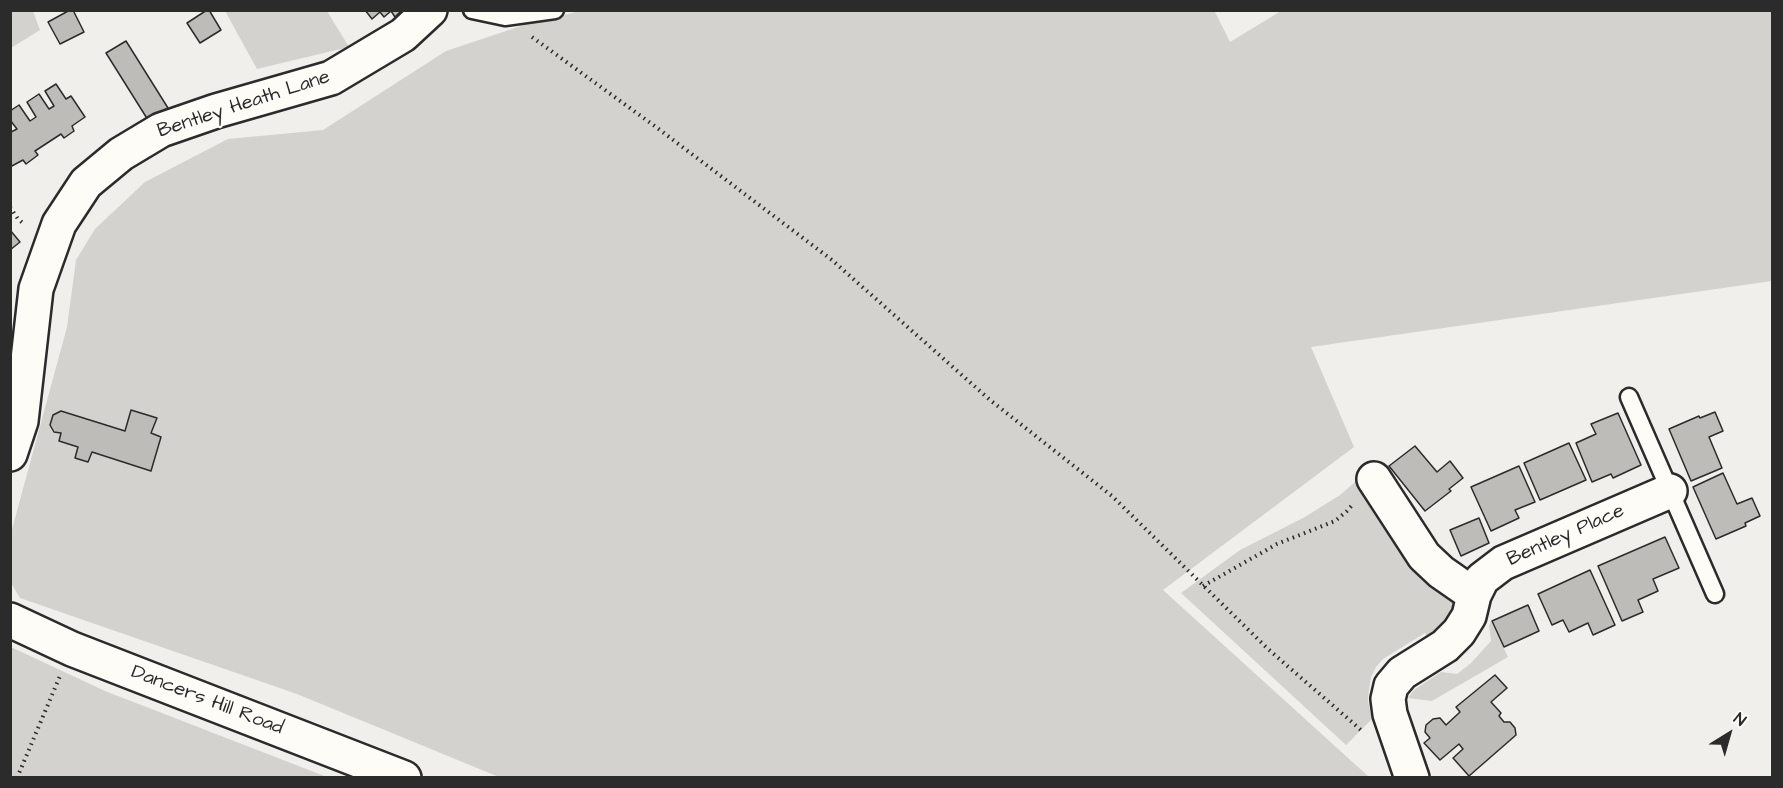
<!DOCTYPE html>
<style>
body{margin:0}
#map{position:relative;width:1783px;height:788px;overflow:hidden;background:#f0efeb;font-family:"Architects Daughter",sans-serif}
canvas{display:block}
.frame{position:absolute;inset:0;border:12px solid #2b2b2b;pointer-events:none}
.north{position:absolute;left:1699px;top:704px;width:60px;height:60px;-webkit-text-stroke:4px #fdfcf7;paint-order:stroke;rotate:37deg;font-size:16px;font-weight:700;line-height:24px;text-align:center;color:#2b2b2b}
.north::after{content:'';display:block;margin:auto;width:21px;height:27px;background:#2b2b2b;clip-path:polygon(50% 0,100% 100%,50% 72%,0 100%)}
</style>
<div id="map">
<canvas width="1783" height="788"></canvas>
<div class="frame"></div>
<div class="north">N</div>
</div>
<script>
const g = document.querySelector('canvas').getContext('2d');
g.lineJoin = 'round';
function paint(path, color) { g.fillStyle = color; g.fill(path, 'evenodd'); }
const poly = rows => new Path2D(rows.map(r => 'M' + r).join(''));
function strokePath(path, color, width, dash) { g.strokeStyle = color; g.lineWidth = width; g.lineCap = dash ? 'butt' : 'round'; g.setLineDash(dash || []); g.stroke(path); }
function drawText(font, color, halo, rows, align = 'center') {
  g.font = font + ' "Architects Daughter",sans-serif'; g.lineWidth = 4.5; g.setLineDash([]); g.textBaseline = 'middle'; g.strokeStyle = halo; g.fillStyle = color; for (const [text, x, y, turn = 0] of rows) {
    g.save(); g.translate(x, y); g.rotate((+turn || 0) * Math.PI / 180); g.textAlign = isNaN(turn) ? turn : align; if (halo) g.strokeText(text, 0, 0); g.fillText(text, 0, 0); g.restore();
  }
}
paint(poly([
 [584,10,1214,10,1230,42,1281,11,1772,11,1772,281,1311,347,1354,447,1163,590,1369,777,499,777,297,694,20,598,11,583,11,533,67,327,76,260,95,229,145,182,228,139,323,130,446,51,524,25],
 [10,11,33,11,40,30,11,48],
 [225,11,327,11,349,47,257,69],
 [1361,477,1452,599,1455,607,1453,620,1430,640,1425,633,1383,659,1376,667,1371,677,1369,689,1368,701,1372,719,1346,745,1181,593,1240,550,1305,517,1340,495],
 [1491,621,1508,657,1432,701,1408,698,1414,690,1441,672,1457,674,1471,663,1491,641,1489,626],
 [11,647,105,691,327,777,11,777]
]), '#d3d2cf');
const building = poly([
 [70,10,73,10,84,32,60,44,48,22,70,10],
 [207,10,209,10,221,30,200,43,187,23,207,10],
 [365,10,402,10,395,17,391,11,384,17,380,12,372,19,365,10],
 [126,41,168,108,148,120,106,53,126,41],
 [56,84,66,99,71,96,85,117,72,126,74,131,64,138,61,134,35,151,38,155,26,164,23,160,10,167,10,131,11,132,17,129,10,120,10,111,19,105,30,121,36,117,27,102,39,94,49,109,54,106,45,91,56,84],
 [10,230,20,242,10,250,10,230],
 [131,410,157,418,151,433,161,437,151,471,92,452,88,462,75,458,78,447,59,441,61,433,54,432,50,425,53,415,61,411,125,431,131,410],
 [1715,412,1723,431,1709,437,1722,468,1691,481,1669,429,1699,416,1700,418,1715,412],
 [1618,413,1641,465,1613,478,1611,474,1592,482,1576,443,1596,434,1591,424,1618,413],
 [1569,443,1586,480,1540,500,1524,463,1569,443],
 [1415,446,1437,472,1450,461,1463,478,1449,489,1451,491,1425,511,1389,466,1415,446],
 [1519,466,1535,502,1515,510,1519,518,1491,531,1471,487,1519,466],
 [1723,473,1737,504,1752,498,1760,516,1745,523,1746,526,1716,539,1693,487,1723,473],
 [1479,518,1489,543,1461,556,1450,530,1479,518],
 [1665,537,1679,568,1653,579,1658,591,1638,600,1643,612,1622,621,1598,566,1665,537],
 [1590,570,1615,625,1593,635,1588,623,1569,632,1563,620,1552,625,1538,594,1590,570],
 [1528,605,1539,631,1504,647,1492,621,1528,605],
 [1495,675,1507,688,1491,702,1501,713,1499,716,1504,722,1510,722,1515,728,1516,735,1469,776,1453,758,1463,749,1459,744,1440,760,1424,743,1430,738,1425,732,1426,725,1433,719,1440,718,1446,725,1460,712,1456,707,1495,675]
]);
paint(building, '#bdbcb8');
strokePath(building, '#2b2b2b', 1.5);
const service = poly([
 [472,10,505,17,555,10],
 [1629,397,1715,594]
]);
const minor = poly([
 [10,454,21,421,36,289,59,224,86,183,121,154,161,130,216,111,331,78,403,35,430,10],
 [1374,479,1424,556,1441,572,1474,595],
 [1412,778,1390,714,1388,699,1391,686,1402,673,1445,646,1459,632,1469,616,1474,595,1482,579,1503,563,1670,491]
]);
const tertiary = poly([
 [10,620,72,649,404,778]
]);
strokePath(service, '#2b2b2b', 21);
strokePath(minor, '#2b2b2b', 38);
strokePath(tertiary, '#2b2b2b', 38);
strokePath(poly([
 [532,37,656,127,832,260,990,400,1112,496,1268,649,1361,730],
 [10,207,18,219,25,225],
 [1203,586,1277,544,1335,521,1347,511,1354,503],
 [17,778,60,676]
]), '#2b2b2b', 4, [1.5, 4.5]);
strokePath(service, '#fdfcf7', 16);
strokePath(minor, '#fdfcf7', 33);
strokePath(tertiary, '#fdfcf7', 33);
drawText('20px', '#2b2b2b', '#fdfcf7', [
 ["Bentley Heath Lane",244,105,-18],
 ["Bentley Place",1566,536,-24],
 ["Dancers Hill Road",207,701,21]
]);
</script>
